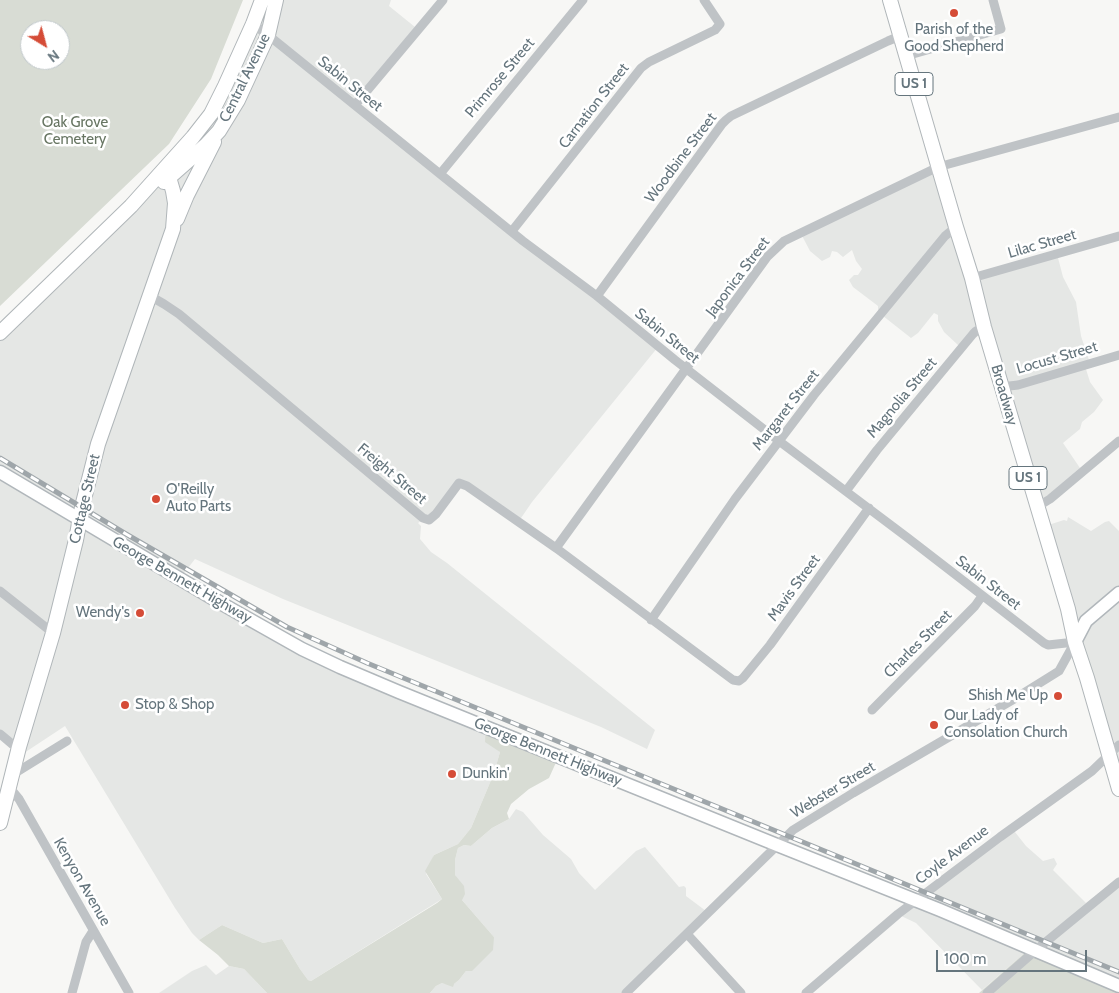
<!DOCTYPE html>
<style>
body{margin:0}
#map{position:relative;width:1119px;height:993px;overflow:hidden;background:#f7f7f5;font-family:Cabin,sans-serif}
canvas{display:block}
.north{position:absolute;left:20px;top:20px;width:50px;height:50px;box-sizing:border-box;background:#fff;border:1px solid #c1c8cb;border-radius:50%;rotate:143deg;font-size:14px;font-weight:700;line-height:20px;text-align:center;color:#65757d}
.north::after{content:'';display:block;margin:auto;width:18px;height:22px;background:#d54c37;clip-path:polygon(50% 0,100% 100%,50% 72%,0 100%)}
.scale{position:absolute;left:936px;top:950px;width:151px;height:22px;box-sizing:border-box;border:2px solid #65757d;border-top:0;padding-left:6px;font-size:15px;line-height:18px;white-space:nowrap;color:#65757d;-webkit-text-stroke:4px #fff;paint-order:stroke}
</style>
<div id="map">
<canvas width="1119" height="993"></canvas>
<div class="north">N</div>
<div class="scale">100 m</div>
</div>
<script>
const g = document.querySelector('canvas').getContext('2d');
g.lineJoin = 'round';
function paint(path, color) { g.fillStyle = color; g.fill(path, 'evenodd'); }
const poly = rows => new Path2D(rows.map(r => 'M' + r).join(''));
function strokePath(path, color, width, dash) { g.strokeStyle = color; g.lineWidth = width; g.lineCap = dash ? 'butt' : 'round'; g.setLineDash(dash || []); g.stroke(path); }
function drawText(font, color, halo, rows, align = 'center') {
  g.font = font + ' Cabin,sans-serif'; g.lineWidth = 5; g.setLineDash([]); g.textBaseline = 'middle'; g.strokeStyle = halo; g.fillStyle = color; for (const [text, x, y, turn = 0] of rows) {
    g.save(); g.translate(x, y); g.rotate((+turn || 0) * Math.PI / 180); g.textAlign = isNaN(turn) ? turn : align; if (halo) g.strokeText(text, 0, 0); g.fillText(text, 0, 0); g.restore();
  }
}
paint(poly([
 [256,0,391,0,389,6,415,27,352,103,658,347,532,502,519,521,461,483,430,520,422,520,418,523,421,526,420,539,431,552,447,563,655,730,647,749,601,727,283,599,195,559,181,577,270,631,486,726,500,752,494,773,471,828,458,844,434,855,426,874,442,899,311,981,308,980,300,969,282,939,263,943,222,925,199,940,192,933,175,908,65,726,15,759,16,748,0,733,0,327,116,217,208,115],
 [934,165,969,276,1057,254,1063,277,1076,302,1081,336,1089,360,1085,366,1090,382,1103,400,1094,412,1082,422,1080,429,1063,443,1080,468,1035,506,985,329,961,345,958,345,944,332,938,321,938,315,934,313,918,333,911,338,878,312,878,306,853,287,849,280,854,275,858,275,862,269,856,261,852,250,843,257,837,252,832,251,830,257,822,261,810,251,799,230],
 [1068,517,1091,531,1105,522,1109,521,1119,531,1119,789,1042,527,1064,520,1067,521],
 [516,809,523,812,543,835,571,859,579,873,595,890,636,851,645,847,679,887,684,886,686,888,686,896,706,911,624,993,430,993,436,986,442,983,448,984,454,984,459,980,466,971,468,970,494,937,462,900,455,875,455,860,458,848,464,845,471,846,492,828,509,819],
 [1011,827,1026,846,1043,861,1054,858,1057,864,1053,870,1086,903,1119,877,1119,981,1029,949,982,990,916,923,897,914],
 [206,965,216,975,229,966,244,969,267,993,159,993,192,971]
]), '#e5e7e5');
paint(poly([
 [0,0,243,0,211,79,169,144,0,306],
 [30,30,60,30,60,60,30,60],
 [486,726,558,758,549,778,529,789,511,804,507,813,509,819,492,828,471,846,464,845,458,848,455,860,455,875,464,886,465,894,462,900,494,937,493,950,472,971,466,971,459,980,454,984,453,987,442,983,436,986,430,993,267,993,244,969,229,966,218,955,199,940,222,925,263,943,282,939,300,969,308,980,311,981,437,903,442,899,425,871,434,855,458,844,471,828,494,773,500,752,485,742],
 [1029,949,1119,981,1119,993,979,993]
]), '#d8dcd4');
const secondary = poly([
 [0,472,224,605,302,649,340,667,399,692,777,845,940,910,1119,986],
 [1075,642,1086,621,1119,593]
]);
const primary = poly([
 [890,0,956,227,972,278,984,327,1068,609,1075,642,1087,678,1119,789],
 [164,182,206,145,219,131,238,100,268,35,276,0],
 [177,219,187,195,214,142],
 [0,333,131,206,193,137,211,114,225,86,253,24,262,0],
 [0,823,19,747,53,633,76,540,82,507,98,444,173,229,175,203,173,191,166,167]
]);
strokePath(secondary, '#b1b7bb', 15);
strokePath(primary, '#b0b6b9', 16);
strokePath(poly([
 [253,24,268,35,523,241,597,296,675,360,779,441,908,538,1044,643,1048,645,1075,642],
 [906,56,1001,29,993,0],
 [355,105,443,0],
 [440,174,583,0],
 [512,231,641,68,649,62,715,30,720,24,704,0],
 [972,278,1119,236],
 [150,296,164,304,179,314,423,518,429,520,436,514,459,483,467,486,556,548,733,680,739,681,743,678,770,645,869,508],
 [597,296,722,124,726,120,731,116,888,41,900,36],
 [1001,387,1018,385,1119,355],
 [846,491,877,450,973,334,976,331,984,327],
 [1037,507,1050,499,1119,441],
 [556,548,767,257,784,241,938,167,1119,117],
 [0,591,53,633],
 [651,620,735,499,814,395,945,236,956,227],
 [872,710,975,606,982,596],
 [0,734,12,744,19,747],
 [12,775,67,741],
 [9,787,19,799,129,993],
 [687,934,741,993],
 [72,993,86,942,93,931],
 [626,993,793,830,853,793,1014,699,1059,671,1075,642],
 [806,993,898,914,1000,837,1092,771,1119,745],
 [987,993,1036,950,1119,882]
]), '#bfc3c6', 9);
strokePath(secondary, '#fff', 12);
strokePath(primary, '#fff', 14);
const rail = poly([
 [0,458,126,534,287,627,367,663,1119,972]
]);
strokePath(rail, '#9fa6aa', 5);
strokePath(rail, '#fff', 3, [9]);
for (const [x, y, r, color] of [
 [954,13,5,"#d54c37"],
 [156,499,5,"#d54c37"],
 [140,613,5,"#d54c37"],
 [1058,696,5,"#d54c37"],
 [125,705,5,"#d54c37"],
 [934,725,5,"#d54c37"],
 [452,774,5,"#d54c37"]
]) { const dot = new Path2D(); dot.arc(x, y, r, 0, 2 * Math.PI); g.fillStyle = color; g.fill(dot); strokePath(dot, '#fff', 2); }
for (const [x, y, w] of [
 [914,84,38],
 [1028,478,38]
]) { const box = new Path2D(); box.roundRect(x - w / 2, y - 11.5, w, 23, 4); g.fillStyle = '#fff'; g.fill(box); strokePath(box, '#65757d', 1); }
drawText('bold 14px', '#65757d', null, [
 ["US 1",914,84],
 ["US 1",1028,478]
]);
drawText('15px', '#65757d', '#fff', [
 ["Parish of the",954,30,"center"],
 ["Good Shepherd",954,47,"center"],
 ["O'Reilly",166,490],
 ["Auto Parts",166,507],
 ["Wendy's",130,613,"right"],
 ["Shish Me Up",1048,696,"right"],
 ["Stop & Shop",135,705],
 ["Our Lady of",944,716],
 ["Consolation Church",944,733],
 ["Dunkin'",462,774]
], 'left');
drawText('15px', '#65757d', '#fff', [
 ["Central Avenue",245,78,-64],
 ["Primrose Street",500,78,-50],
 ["Sabin Street",350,84,39],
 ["Carnation Street",594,106,-52],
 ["Woodbine Street",681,158,-53],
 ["Lilac Street",1042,244,-16],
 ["Japonica Street",738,277,-53],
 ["Sabin Street",667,336,39],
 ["Locust Street",1057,358,-16],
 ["Broadway",1004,395,74],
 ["Magnolia Street",902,398,-50],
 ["Margaret Street",786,410,-52],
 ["Freight Street",392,474,40],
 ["Cottage Street",85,499,-77],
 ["George Bennett Highway",182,580,30],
 ["Sabin Street",988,583,38],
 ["Mavis Street",794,588,-54],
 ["Charles Street",918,644,-45],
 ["George Bennett Highway",548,752,22],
 ["Webster Street",833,790,-31],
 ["Coyle Avenue",952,855,-37],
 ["Kenyon Avenue",82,882,60]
]);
drawText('15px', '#687663', '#fff', [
 ["Oak Grove",75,123],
 ["Cemetery",75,140]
]);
</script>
